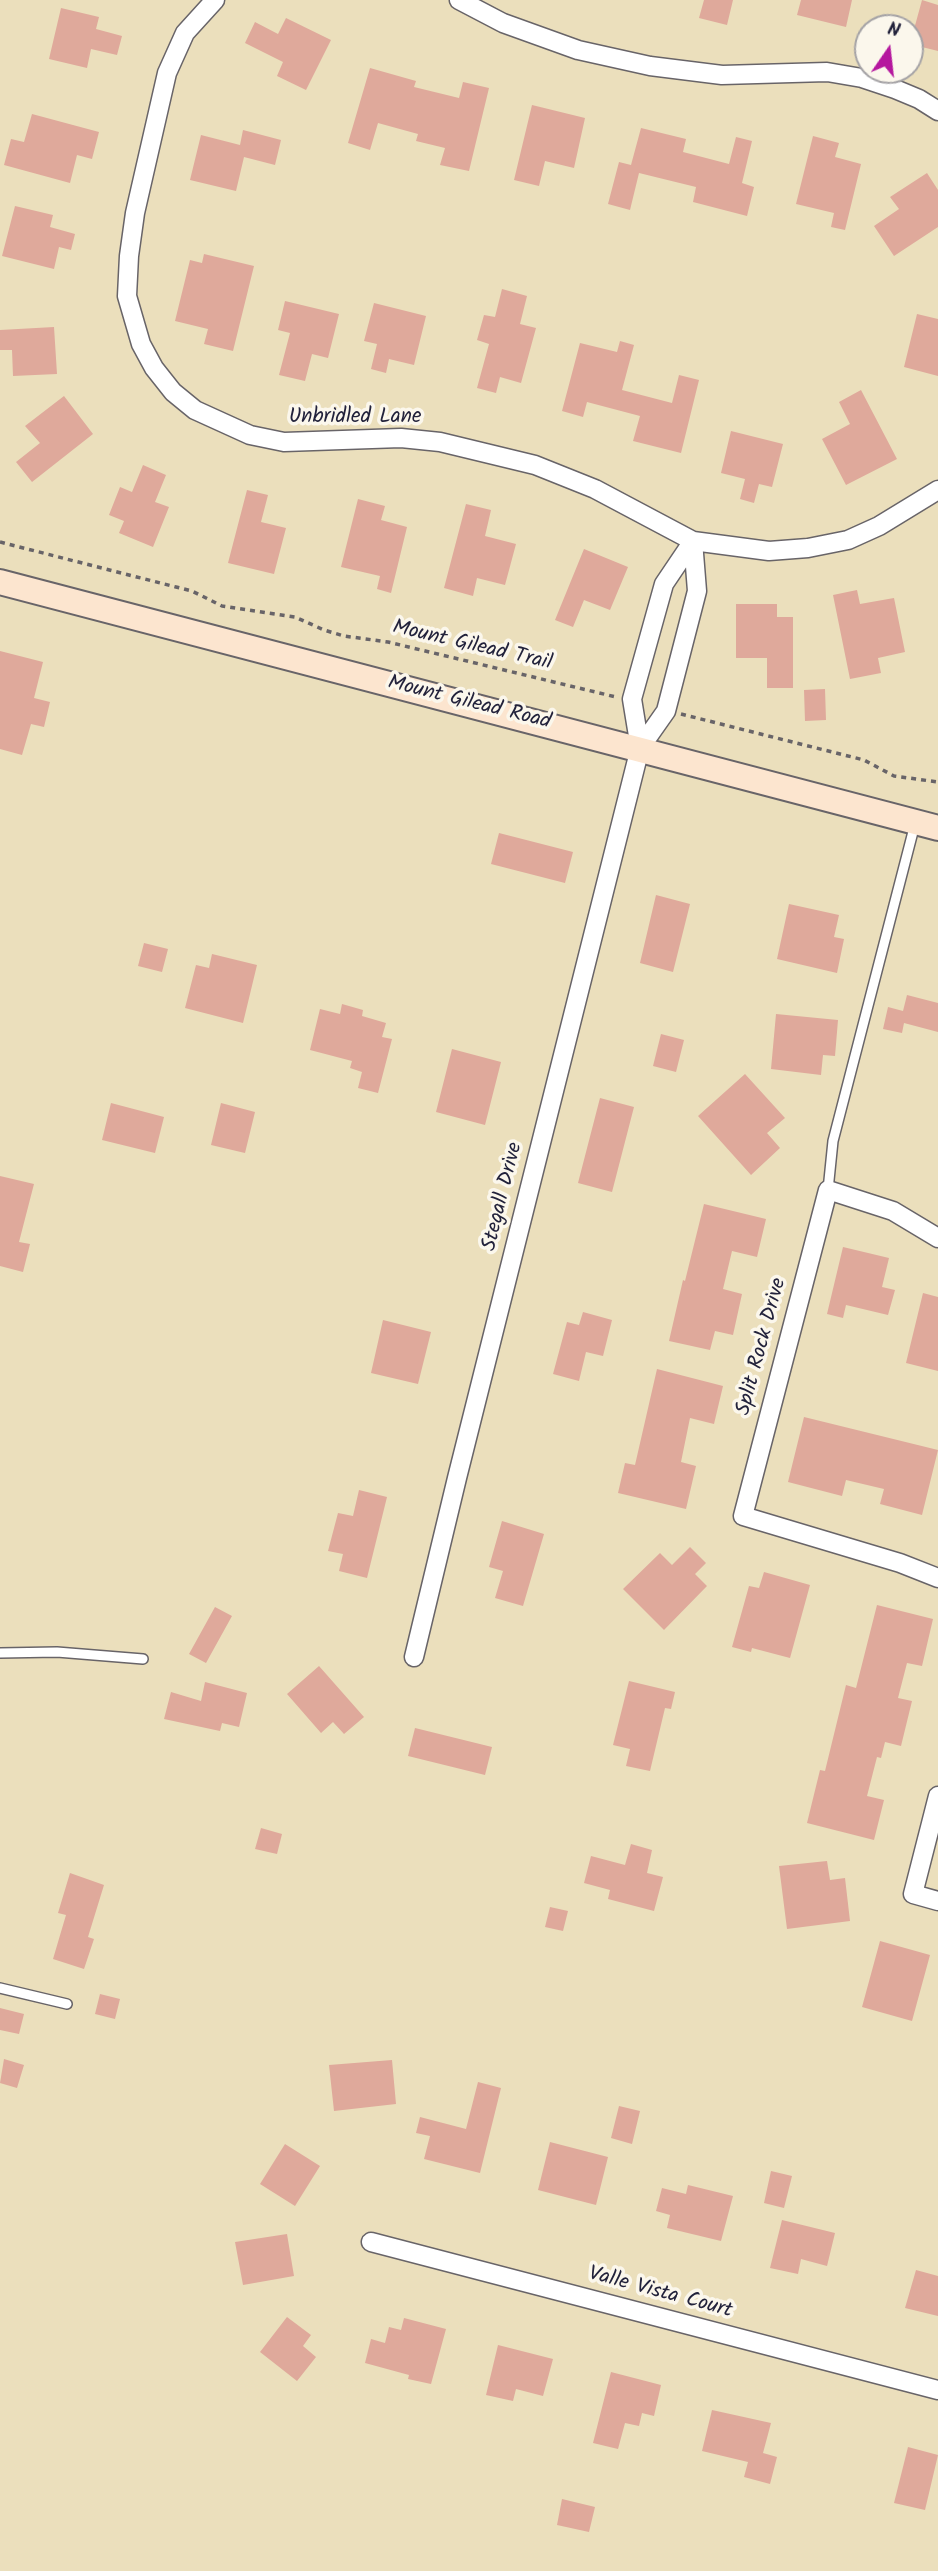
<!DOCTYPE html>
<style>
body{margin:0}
#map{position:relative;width:938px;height:2571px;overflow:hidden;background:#ebdfbc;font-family:Kalam,sans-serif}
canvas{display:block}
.north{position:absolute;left:854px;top:14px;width:70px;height:70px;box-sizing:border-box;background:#fbf7ec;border:2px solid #a4a2a5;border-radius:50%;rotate:14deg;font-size:19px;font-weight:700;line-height:28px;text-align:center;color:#22223b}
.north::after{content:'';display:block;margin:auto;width:24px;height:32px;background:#b5179e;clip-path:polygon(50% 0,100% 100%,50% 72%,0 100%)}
</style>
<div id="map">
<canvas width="938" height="2571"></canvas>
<div class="north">N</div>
</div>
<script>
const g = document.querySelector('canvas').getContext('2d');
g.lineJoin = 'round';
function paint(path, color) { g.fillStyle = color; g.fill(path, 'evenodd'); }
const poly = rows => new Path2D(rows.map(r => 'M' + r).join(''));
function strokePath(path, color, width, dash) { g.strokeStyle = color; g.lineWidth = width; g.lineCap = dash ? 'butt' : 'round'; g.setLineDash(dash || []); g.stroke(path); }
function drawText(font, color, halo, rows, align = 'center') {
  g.font = font + ' Kalam,sans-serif'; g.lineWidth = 7; g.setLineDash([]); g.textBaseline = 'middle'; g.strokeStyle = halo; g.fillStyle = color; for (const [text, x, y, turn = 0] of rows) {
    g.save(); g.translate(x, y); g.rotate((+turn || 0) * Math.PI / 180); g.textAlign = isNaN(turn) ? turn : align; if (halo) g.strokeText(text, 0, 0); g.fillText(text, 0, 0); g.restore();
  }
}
paint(poly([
 [704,0,733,0,727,25,699,18],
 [801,0,852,0,846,27,797,15],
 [922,0,938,5,938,51,910,44],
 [61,8,99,17,96,29,122,36,117,55,91,49,87,68,49,59],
 [286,18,331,40,306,90,277,76,283,62,245,43,255,22,278,34],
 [370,68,416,81,414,87,459,98,463,82,489,88,469,171,440,165,445,148,416,141,418,134,378,123,370,150,348,143],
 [532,105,585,118,574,168,545,161,539,186,514,180],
 [32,114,99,132,92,159,77,155,70,183,4,165,11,139,24,142],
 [641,128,686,139,683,152,729,164,736,137,752,141,742,183,754,187,747,216,693,202,696,187,639,173,630,210,608,204,619,162,631,165],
 [243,130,281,140,275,165,244,157,236,191,190,180,201,135,240,145],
 [813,136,839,143,835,157,861,164,845,230,831,227,834,213,796,204],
 [927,173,938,190,938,227,894,256,874,226,899,209,890,197],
 [15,206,53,215,50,227,75,234,71,250,59,247,54,269,2,256],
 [204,254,254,266,233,351,204,344,208,329,175,321,190,260,202,263],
 [502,289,527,296,520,324,536,328,521,383,500,377,496,393,477,388,489,344,477,340,484,315,495,317],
 [285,301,339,314,328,358,312,354,305,381,279,375,290,333,278,330],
 [374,303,426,316,414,365,389,359,386,373,371,369,377,344,364,341],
 [917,314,938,319,938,376,904,367],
 [54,327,57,374,13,376,12,350,0,350,0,330],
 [620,341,634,345,622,390,672,403,679,375,699,380,681,453,633,441,640,416,587,402,583,417,562,411,580,343,617,352],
 [861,390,897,459,846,485,822,439,850,424,839,402],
 [64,396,93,434,32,482,16,462,40,443,25,426],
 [731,431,783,444,772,487,759,484,754,503,740,499,745,479,721,473],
 [143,465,166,475,155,502,169,507,153,547,119,533,124,521,109,515,120,487,132,492],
 [247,490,268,495,261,522,286,528,274,574,228,563],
 [358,499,385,506,381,520,407,527,391,593,377,589,380,576,341,567],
 [466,504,491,510,485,536,516,544,505,585,477,578,473,596,444,588],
 [584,549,628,567,610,610,584,600,573,627,555,620],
 [857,590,860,604,894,598,905,652,878,658,881,673,850,679,833,595],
 [736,604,777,604,777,617,793,617,793,688,767,688,767,658,736,658],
 [0,651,43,662,34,698,50,702,44,727,31,724,22,755,0,749],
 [825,689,826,720,805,721,804,690],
 [499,833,573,852,565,883,491,864],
 [656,895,690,904,673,972,640,963],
 [789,904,839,915,834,937,844,939,837,973,777,959],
 [144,943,168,949,162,972,138,966],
 [212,954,257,965,243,1023,185,1008,196,965,209,968],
 [907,995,938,1003,938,1032,904,1023,902,1033,883,1029,888,1007,903,1011],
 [342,1004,363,1010,362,1016,386,1023,382,1037,392,1039,378,1093,358,1088,362,1072,350,1068,352,1061,310,1050,320,1009,340,1014],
 [776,1014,838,1020,835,1056,823,1055,821,1075,771,1069],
 [661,1034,684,1040,676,1072,653,1066],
 [452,1049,501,1062,485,1125,436,1112],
 [745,1074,785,1118,767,1133,780,1148,751,1175,698,1116],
 [600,1098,634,1107,612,1192,578,1183],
 [111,1103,164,1117,155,1153,102,1140],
 [221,1103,255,1112,245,1153,211,1145],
 [0,1176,34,1184,19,1242,30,1244,23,1272,0,1266],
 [704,1204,766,1219,757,1257,732,1251,723,1289,742,1294,733,1335,715,1331,710,1350,669,1341,683,1280,685,1281],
 [843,1247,889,1258,882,1287,895,1290,888,1315,846,1305,843,1318,827,1314],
 [923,1293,938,1297,938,1371,906,1363],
 [583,1312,612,1320,603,1356,586,1352,579,1381,553,1374,567,1322,579,1325],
 [383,1320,431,1332,418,1384,371,1373],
 [657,1369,723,1386,714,1424,690,1418,681,1462,696,1466,686,1509,618,1493,625,1463,635,1465],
 [804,1417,938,1450,922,1515,880,1504,884,1489,846,1480,842,1496,788,1482],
 [359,1490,387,1497,367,1578,339,1571,343,1554,328,1551,338,1513,353,1516],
 [502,1521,544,1534,523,1606,495,1598,503,1571,489,1567],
 [690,1547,706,1563,695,1574,707,1586,664,1630,623,1589,660,1553,672,1565],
 [764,1572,810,1585,790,1658,752,1648,751,1652,732,1647,749,1586,759,1588],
 [877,1605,933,1619,922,1666,907,1663,898,1698,912,1701,901,1746,885,1742,881,1758,877,1757,867,1796,884,1800,874,1840,807,1823,820,1770,825,1771,846,1685,856,1688],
 [215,1607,232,1616,206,1663,189,1654],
 [319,1666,364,1717,344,1734,333,1722,321,1733,287,1694],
 [629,1681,675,1692,671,1709,665,1708,650,1771,626,1766,630,1749,613,1745],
 [205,1682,247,1693,239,1727,222,1723,220,1731,164,1719,171,1692,201,1701],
 [415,1728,492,1747,485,1775,408,1756],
 [261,1828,282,1834,277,1854,255,1849],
 [631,1844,652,1850,647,1873,663,1877,654,1911,608,1899,610,1890,584,1883,591,1856,625,1865],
 [827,1861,830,1880,845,1878,850,1921,787,1929,779,1866],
 [70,1873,104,1885,88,1937,94,1939,84,1969,53,1959,66,1915,58,1913],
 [550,1907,568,1911,563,1931,545,1927],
 [880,1941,930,1955,912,2021,862,2007],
 [100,1994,120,1999,115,2019,95,2014],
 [0,2008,24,2014,19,2034,0,2030],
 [4,2059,24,2065,17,2088,0,2083],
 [392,2060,396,2104,334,2111,329,2065],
 [478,2082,501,2088,480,2173,424,2159,430,2136,416,2133,420,2117,466,2129],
 [619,2106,640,2111,632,2144,611,2138],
 [550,2142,608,2157,596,2205,538,2190],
 [285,2144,320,2166,295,2206,260,2184],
 [771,2171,792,2176,784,2208,764,2203],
 [688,2185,733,2196,721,2241,667,2228,670,2215,656,2211,662,2188,686,2194],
 [782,2220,835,2233,827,2266,801,2259,798,2274,770,2268],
 [287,2234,294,2276,243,2285,235,2242],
 [916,2270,938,2276,938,2316,905,2308],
 [287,2317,311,2335,303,2346,316,2357,297,2381,260,2352],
 [404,2318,446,2329,431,2384,408,2379,409,2375,365,2363,371,2339,385,2343,389,2327,401,2330],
 [498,2345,553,2359,543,2396,516,2389,513,2401,486,2395],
 [611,2372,661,2385,654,2416,642,2413,639,2426,625,2423,618,2449,593,2443],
 [712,2410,771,2423,763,2453,777,2457,770,2484,744,2477,748,2462,702,2451],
 [908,2447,938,2455,925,2510,894,2503],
 [562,2499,595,2507,589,2532,557,2525]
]), '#dfa99b');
const lane = poly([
 [828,1190,833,1141,915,824],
 [0,1653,57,1652,143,1659],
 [0,1988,67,2004]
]);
const street = poly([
 [215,0,185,33,167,73,135,213,129,256,127,296,141,344,154,368,173,392,195,410,250,435,284,442,401,438,440,442,535,465,595,489,693,541,769,551,808,548,848,540,879,526,938,490],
 [459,0,503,23,578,50,650,66,722,75,827,72,862,78,895,89,919,99,938,111],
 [640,748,632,699,664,584,693,541],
 [938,1238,893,1211,828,1190,743,1516,900,1563,938,1578],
 [414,1657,457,1478,640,748,666,711,697,591,693,541],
 [938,1796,913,1894,938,1901],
 [371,2242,938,2390]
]);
const secondary = poly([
 [0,582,938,828]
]);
strokePath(lane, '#686468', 12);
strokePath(street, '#686468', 21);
strokePath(secondary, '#686468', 28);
strokePath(poly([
 [0,542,176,587,192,591,222,606,295,617,324,630,344,636,388,642,616,697],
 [681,714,864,760,894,776,938,782]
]), '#686468', 3.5, [5, 5]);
strokePath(lane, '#fff', 9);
strokePath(street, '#fff', 18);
strokePath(secondary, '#fce5cf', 24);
drawText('21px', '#22223b', '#fbf7ec', [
 ["Unbridled Lane",355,418],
 ["Mount Gilead Trail",472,647,13],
 ["Mount Gilead Road",469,704,14],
 ["Stegall Drive",504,1197,-76],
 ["Split Rock Drive",763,1347,-75],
 ["Valle Vista Court",660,2294,15]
]);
</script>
